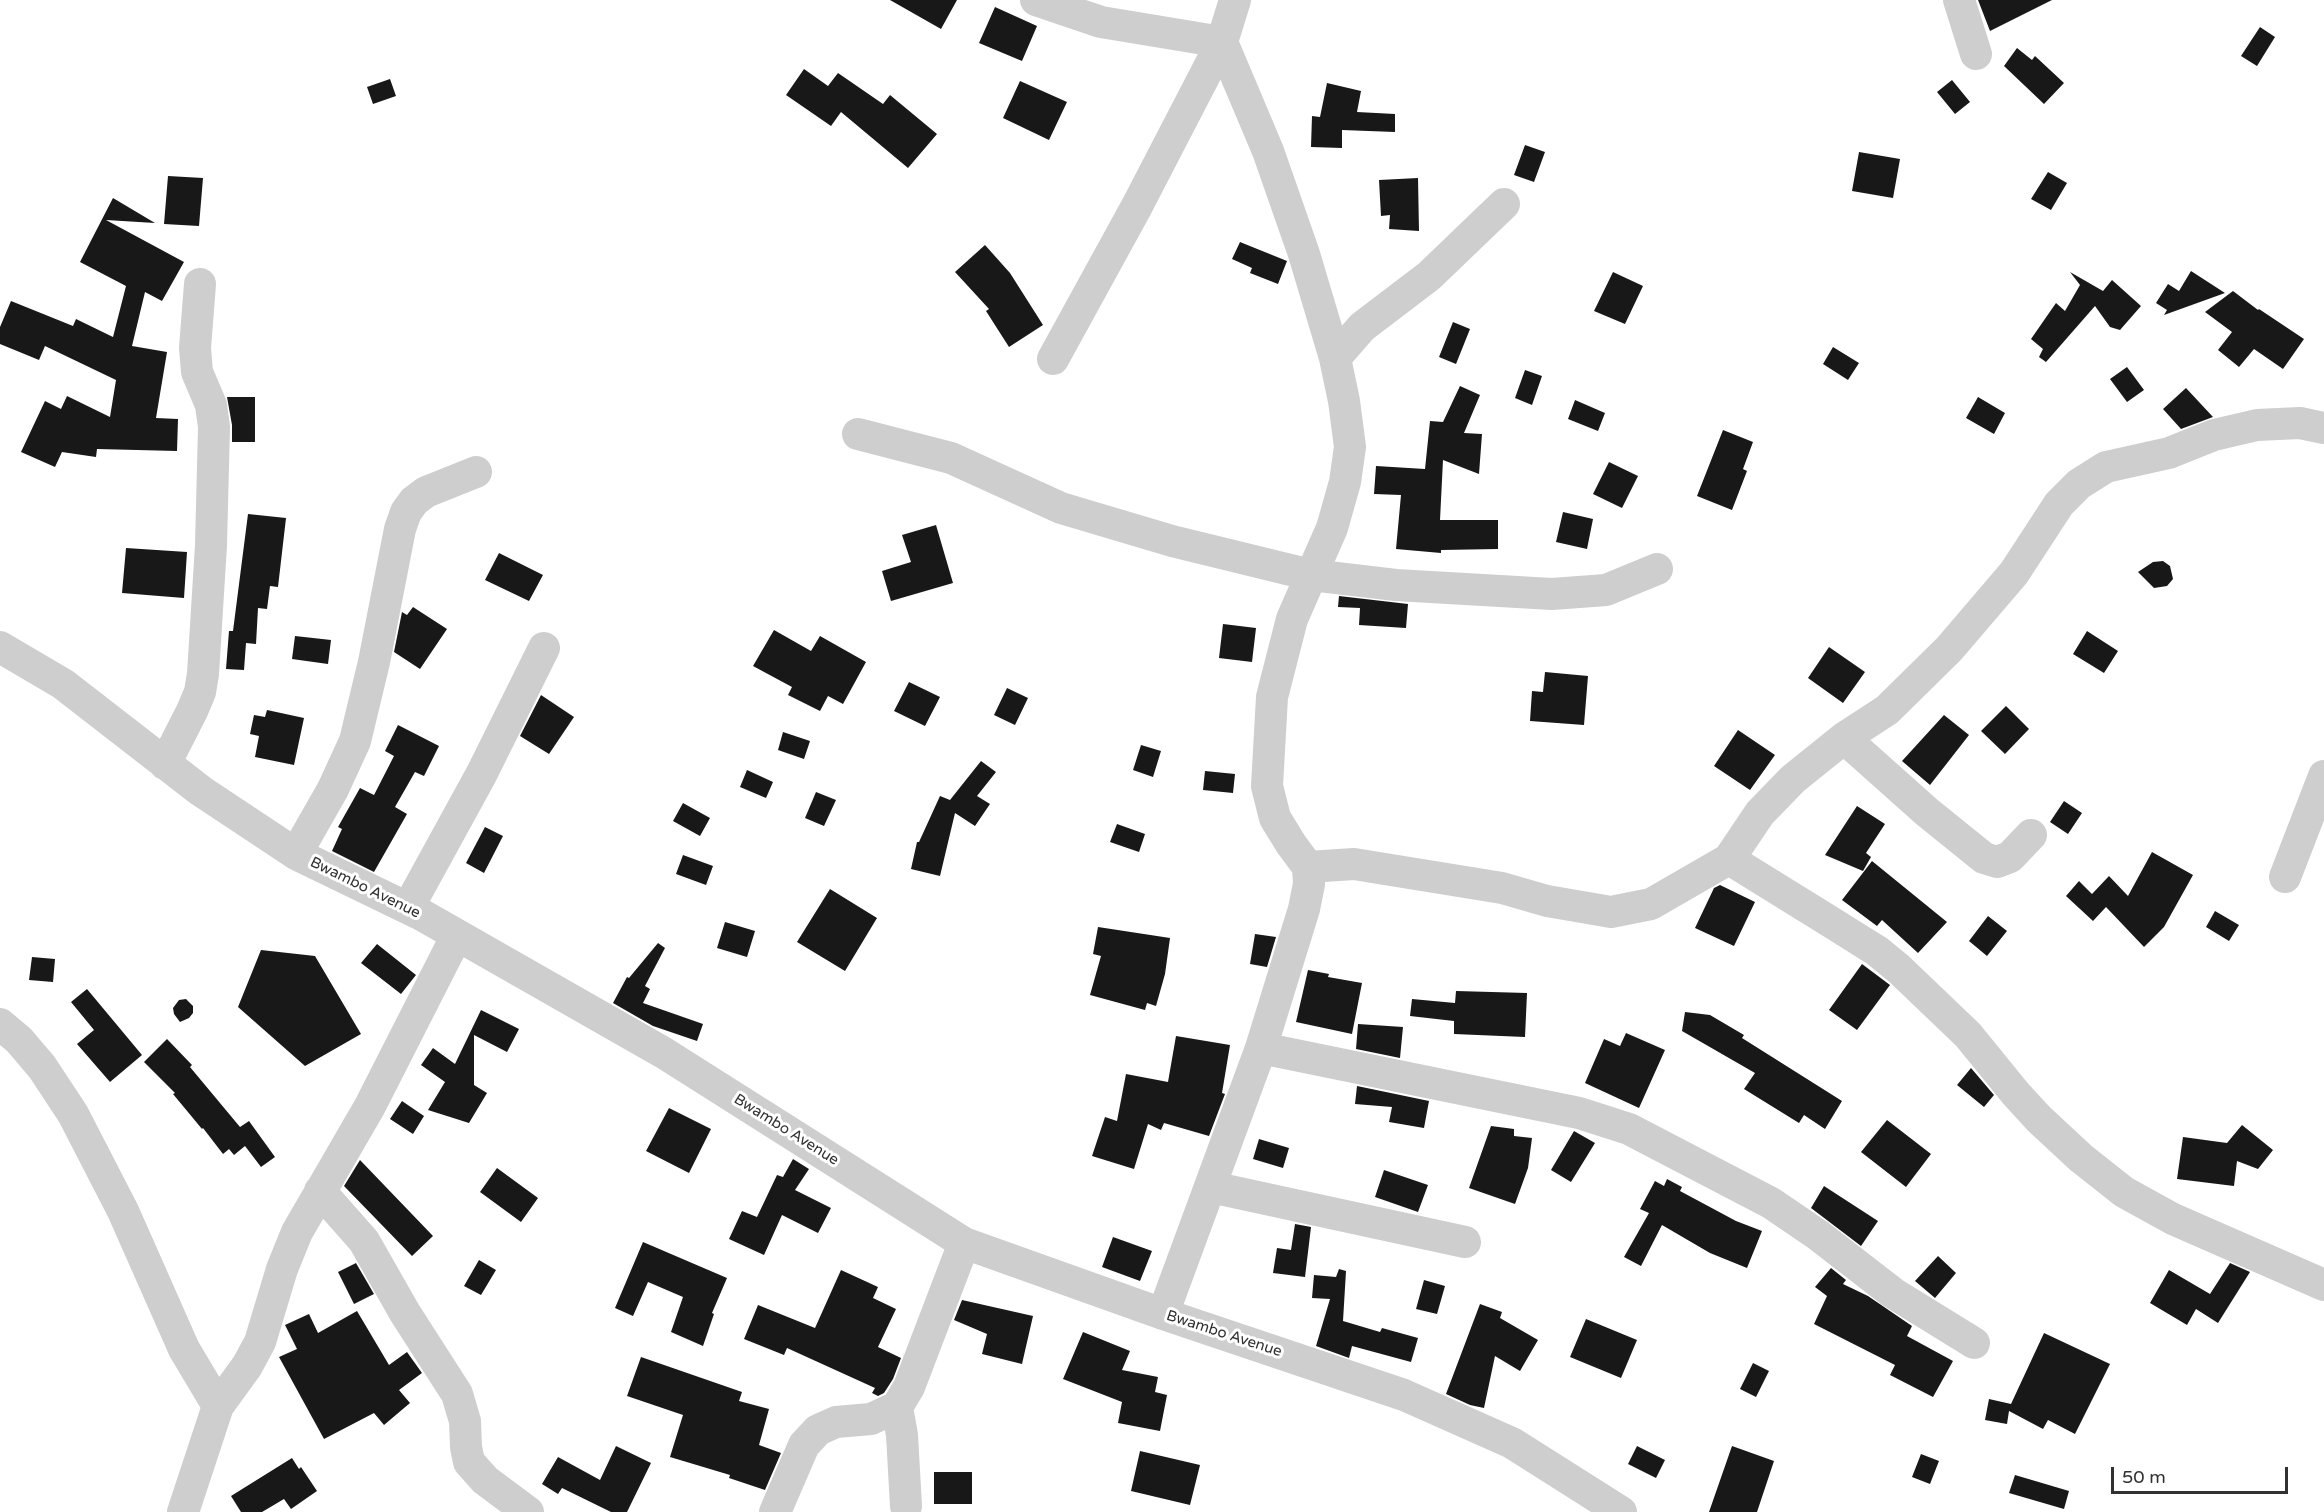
<!DOCTYPE html>
<style>
body{margin:0}
#map{position:relative;width:2324px;height:1512px;overflow:hidden;background:#fff;font-family:"Varela Round",sans-serif}
canvas{display:block}
.scale{position:absolute;left:2111px;top:1467px;width:177px;height:27px;box-sizing:border-box;border:3px solid #313131;border-top:0;padding-left:8px;font-size:18px;line-height:21px;white-space:nowrap;color:#313131;-webkit-text-stroke:4px #fff;paint-order:stroke}
</style>
<div id="map">
<canvas width="2324" height="1512"></canvas>
<div class="scale">50 m</div>
</div>
<script>
const g = document.querySelector('canvas').getContext('2d');
g.lineJoin = 'round';
function paint(path, color) { g.fillStyle = color; g.fill(path, 'evenodd'); }
const poly = rows => new Path2D(rows.map(r => 'M' + r).join(''));
function strokePath(path, color, width, dash) { g.strokeStyle = color; g.lineWidth = width; g.lineCap = dash ? 'butt' : 'round'; g.setLineDash(dash || []); g.stroke(path); }
function drawText(font, color, halo, rows, align = 'center') {
  g.font = font + ' "Varela Round",sans-serif'; g.lineWidth = 6; g.setLineDash([]); g.textBaseline = 'middle'; g.strokeStyle = halo; g.fillStyle = color; for (const [text, x, y, turn = 0] of rows) {
    g.save(); g.translate(x, y); g.rotate((+turn || 0) * Math.PI / 180); g.textAlign = isNaN(turn) ? turn : align; if (halo) g.strokeText(text, 0, 0); g.fillText(text, 0, 0); g.restore();
  }
}
paint(poly([
 [890,0,957,0,941,29],
 [1978,0,2052,0,1990,31],
 [995,7,1037,26,1022,61,979,43],
 [2260,27,2275,37,2257,66,2241,56],
 [2017,48,2032,60,2035,56,2064,83,2044,104,2004,66],
 [804,69,828,86,838,73,883,104,890,95,937,134,908,168,841,112,831,126,786,95],
 [390,79,396,96,373,104,367,87],
 [1952,80,1970,102,1955,114,1937,92],
 [1020,81,1067,102,1049,140,1003,118],
 [1327,83,1361,91,1357,112,1395,114,1395,132,1342,130,1342,148,1311,147,1312,116,1320,117],
 [1525,145,1545,152,1534,182,1514,175],
 [1859,152,1900,159,1893,198,1852,191],
 [2048,172,2067,183,2051,210,2031,199],
 [168,176,203,178,199,226,164,224],
 [1418,178,1419,231,1389,229,1390,215,1381,216,1379,180],
 [113,198,155,223,106,220,184,262,162,301,145,292,132,346,167,352,156,418,178,419,177,451,97,449,96,457,62,452,55,467,21,452,45,401,61,409,67,396,110,417,116,380,45,346,39,360,0,344,0,327,11,301,73,326,76,319,113,337,126,286,80,262],
 [1240,242,1287,261,1278,284,1250,273,1252,268,1232,259],
 [985,245,1010,273,1043,325,1009,347,986,311,989,309,955,272],
 [2191,271,2225,293,2164,315,2167,310,2156,303,2168,284,2179,291],
 [1613,272,1643,286,1625,324,1594,311],
 [2070,272,2103,291,2112,280,2141,306,2120,330,2110,327,2095,306,2046,362,2039,357,2043,349,2031,339,2056,303,2065,311,2080,285],
 [2233,291,2258,310,2259,309,2304,339,2283,369,2254,349,2239,367,2218,350,2232,332,2205,312],
 [1453,322,1470,329,1456,364,1439,357],
 [1833,347,1859,363,1848,380,1823,364],
 [2127,367,2144,390,2127,402,2110,379],
 [1525,370,1542,376,1532,405,1515,398],
 [1460,386,1480,395,1464,433,1482,434,1479,474,1443,460,1440,520,1498,520,1498,549,1441,550,1441,553,1396,549,1401,495,1374,494,1376,466,1425,469,1430,421,1443,422],
 [2186,388,2213,417,2181,429,2163,409],
 [227,397,255,397,255,442,232,442,232,425],
 [1978,397,2005,413,1994,434,1966,418],
 [1575,400,1605,413,1598,431,1568,419],
 [1723,430,1753,442,1743,469,1747,471,1732,510,1697,496],
 [1609,462,1638,476,1622,508,1593,494],
 [1563,512,1593,519,1587,549,1556,542],
 [248,514,286,518,278,587,270,586,267,609,258,608,256,644,246,643,244,670,226,669,229,631,233,631],
 [936,525,953,583,891,601,882,571,911,562,902,535],
 [126,548,187,552,184,598,122,593],
 [499,553,543,575,529,601,485,580],
 [2163,561,2170,566,2173,579,2167,586,2154,588,2138,572,2153,562],
 [1339,596,1408,604,1406,628,1359,625,1360,608,1338,607],
 [413,607,447,629,420,669,394,652,402,612,407,615],
 [1223,624,1256,628,1252,662,1219,658],
 [774,630,811,651,820,636,866,662,843,704,828,696,820,711,788,695,792,687,753,666],
 [2087,631,2118,651,2104,673,2073,654],
 [295,636,331,640,328,664,292,659],
 [1829,647,1865,672,1843,703,1808,678],
 [1545,672,1588,676,1584,725,1530,721,1532,691,1543,692],
 [909,682,940,697,925,726,894,711],
 [1007,688,1028,698,1015,725,994,715],
 [541,695,574,717,549,754,520,736],
 [2006,706,2029,729,2005,754,1981,731],
 [267,710,304,718,294,765,255,757,259,736,250,734,254,715,265,717],
 [1944,715,1969,735,1930,785,1902,761],
 [398,725,439,746,424,776,415,772,395,807,407,814,374,872,332,851,342,829,338,827,360,788,374,795,394,756,385,751],
 [1738,730,1775,755,1750,790,1714,766],
 [783,732,810,741,804,759,778,750],
 [1141,745,1161,751,1153,777,1133,770],
 [981,761,996,772,977,796,990,804,975,826,955,813,940,876,911,869,917,842,919,842,940,796,950,800],
 [747,770,773,782,766,798,740,787],
 [1205,771,1235,774,1233,793,1203,790],
 [816,792,836,800,824,826,805,818],
 [2064,801,2082,813,2068,834,2050,822],
 [683,803,710,818,700,836,673,821],
 [1857,806,1885,824,1866,853,1871,857,1863,871,1825,855],
 [1117,824,1145,834,1139,852,1110,842],
 [485,827,503,836,484,873,466,863],
 [2152,852,2193,875,2164,927,2144,947,2106,907,2093,921,2066,896,2079,881,2092,894,2109,876,2128,896],
 [683,855,713,866,706,885,676,874],
 [1872,861,1947,922,1918,953,1882,920,1877,926,1842,900],
 [1720,885,1755,902,1734,946,1695,928,1714,888],
 [830,889,877,918,845,971,797,942],
 [2215,911,2239,925,2229,941,2206,927],
 [1988,916,2007,931,1987,956,1969,941],
 [725,922,755,931,747,957,717,948],
 [1098,927,1170,938,1165,974,1156,1006,1147,1003,1145,1010,1090,995,1101,956,1093,954],
 [1255,934,1276,937,1267,967,1250,964],
 [658,943,665,948,645,986,650,989,643,1003,703,1024,697,1041,653,1026,613,1003,627,977,629,978],
 [377,944,416,975,401,994,361,963],
 [261,950,315,956,361,1034,305,1066,238,1007],
 [32,957,55,959,53,982,29,980],
 [1862,964,1890,985,1857,1030,1829,1010],
 [1308,970,1329,974,1328,977,1362,983,1352,1034,1296,1022],
 [87,989,142,1055,110,1082,77,1044,94,1030,71,1002],
 [1456,991,1527,993,1525,1037,1454,1034,1454,1021,1410,1016,1412,999,1455,1003],
 [186,999,193,1006,193,1013,189,1018,180,1022,174,1014,173,1008,179,1000],
 [481,1010,519,1029,507,1052,474,1035,474,1085,487,1093,469,1123,428,1110,445,1082,421,1065,433,1048,455,1064],
 [1685,1012,1710,1015,1744,1035,1742,1038,1842,1101,1825,1129,1804,1115,1799,1123,1744,1089,1755,1073,1682,1031],
 [1358,1024,1403,1027,1400,1058,1356,1049],
 [1626,1033,1665,1050,1639,1108,1585,1083,1604,1039,1620,1046],
 [1176,1036,1230,1045,1222,1093,1225,1094,1209,1136,1164,1123,1161,1130,1148,1124,1134,1169,1092,1156,1105,1117,1117,1121,1126,1074,1168,1082],
 [167,1039,192,1065,190,1067,240,1127,249,1121,275,1157,261,1167,245,1146,234,1155,229,1149,223,1154,203,1128,202,1129,173,1094,175,1093,144,1062],
 [1971,1068,1994,1095,1984,1107,1957,1085],
 [1357,1086,1429,1101,1424,1128,1389,1122,1392,1107,1355,1104],
 [402,1101,424,1116,413,1134,390,1119],
 [669,1108,711,1129,689,1173,646,1151],
 [1887,1120,1931,1154,1906,1187,1861,1152],
 [2242,1125,2273,1150,2258,1169,2237,1161,2234,1186,2177,1179,2183,1137,2227,1143],
 [1491,1126,1514,1129,1514,1136,1532,1138,1528,1168,1515,1204,1469,1188],
 [1574,1131,1595,1143,1571,1182,1551,1170],
 [1259,1139,1289,1148,1283,1168,1253,1159],
 [793,1159,809,1169,795,1190,831,1208,818,1233,782,1215,764,1255,729,1239,742,1211,757,1217,777,1175,783,1177],
 [360,1160,433,1236,412,1256,344,1186],
 [497,1168,538,1198,521,1222,480,1192],
 [1384,1170,1428,1185,1418,1212,1375,1197],
 [1667,1179,1682,1187,1680,1191,1736,1221,1762,1231,1747,1268,1710,1253,1662,1225,1641,1266,1624,1257,1649,1213,1640,1209,1655,1181,1664,1186],
 [1824,1186,1878,1221,1861,1246,1811,1208],
 [1295,1224,1311,1227,1305,1277,1273,1273,1277,1248,1291,1250],
 [1113,1237,1152,1251,1140,1281,1102,1267],
 [643,1242,727,1278,712,1313,714,1314,703,1346,671,1332,683,1297,648,1282,633,1316,615,1308],
 [1938,1256,1956,1273,1935,1298,1915,1281],
 [479,1260,496,1270,481,1295,464,1286],
 [356,1263,374,1294,354,1304,338,1272],
 [2230,1263,2250,1272,2218,1323,2196,1309,2187,1325,2150,1303,2169,1270,2210,1294],
 [1831,1268,1846,1280,1843,1284,1868,1296,1912,1326,1907,1336,1953,1361,1933,1397,1890,1375,1895,1365,1814,1324,1827,1296,1815,1287],
 [1339,1269,1346,1271,1343,1321,1380,1332,1382,1328,1418,1338,1411,1362,1352,1346,1349,1358,1316,1346,1330,1299,1312,1298,1314,1275,1336,1277],
 [841,1270,878,1287,873,1298,896,1309,878,1347,901,1358,893,1379,884,1393,878,1396,872,1393,875,1388,787,1348,784,1355,744,1339,758,1305,815,1328],
 [1424,1280,1445,1286,1437,1314,1416,1309],
 [962,1300,1033,1316,1022,1364,982,1354,987,1334,954,1320],
 [1480,1304,1502,1312,1500,1318,1538,1340,1520,1371,1495,1356,1484,1408,1470,1405,1446,1394],
 [357,1311,389,1365,407,1352,422,1373,399,1390,410,1403,384,1425,374,1413,324,1439,279,1357,297,1349,285,1325,309,1314,318,1333],
 [1586,1319,1637,1340,1621,1378,1570,1357],
 [1083,1332,1130,1351,1122,1370,1158,1377,1155,1392,1167,1395,1160,1431,1118,1423,1122,1402,1063,1379],
 [2044,1333,2110,1364,2075,1434,2048,1420,2043,1429,2009,1411,2007,1424,1985,1420,1989,1399,2011,1404],
 [641,1357,742,1392,739,1401,769,1409,759,1445,781,1453,765,1490,729,1478,730,1475,670,1457,683,1415,627,1396],
 [1753,1363,1769,1371,1756,1397,1740,1389],
 [616,1446,651,1463,627,1512,611,1512,562,1488,558,1494,542,1484,558,1457,600,1480],
 [1637,1446,1665,1460,1656,1478,1628,1464],
 [1732,1446,1774,1461,1757,1512,1709,1512],
 [1140,1451,1200,1465,1190,1505,1131,1491],
 [1921,1454,1939,1461,1930,1484,1912,1477],
 [292,1458,299,1469,301,1467,317,1491,291,1509,284,1499,262,1512,241,1512,231,1496],
 [934,1472,972,1472,972,1504,934,1504],
 [2015,1475,2069,1491,2064,1509,2009,1493]
]), '#181818');
strokePath(poly([
 [1036,0,1101,22,1222,42,1268,151,1304,254,1335,358,1344,401,1350,447,1345,482,1332,528,1292,619,1272,697,1267,786,1275,818,1291,844,1308,867,1309,884,1304,909,1261,1048,1163,1314],
 [1959,0,1976,54],
 [1335,358,1362,327,1429,276,1504,204],
 [1053,359,1137,206,1222,42,1235,0],
 [858,434,951,458,1061,508,1172,541,1311,575,1396,585,1552,594,1606,590,1657,569],
 [0,647,63,684,201,791,296,854,422,915,664,1053,964,1243,1163,1314,1404,1395,1512,1443,1621,1512],
 [1844,738,1927,812,1984,858,1997,862,2010,857,2031,835],
 [165,764,192,711,200,692,203,674,211,545,214,427,211,405,197,372,195,348,200,284],
 [296,854,333,789,355,741,374,662,400,529,406,512,414,501,426,492,476,472],
 [1729,859,1834,924,1877,951,1899,969,1968,1035,2016,1094,2039,1119,2081,1158,2124,1192,2173,1219,2324,1285],
 [1308,867,1354,864,1502,888,1547,901,1611,912,1651,904,1729,859,1760,813,1793,779,1844,738,1887,710,1949,649,2014,573,2059,504,2079,484,2106,467,2169,453,2214,435,2257,425,2300,423,2324,428],
 [2285,877,2324,776],
 [408,908,482,773,544,648],
 [0,1024,19,1040,42,1067,73,1114,123,1211,184,1349,218,1406],
 [1261,1048,1579,1113,1629,1129,1771,1203,1818,1235,1893,1293,1974,1343],
 [1211,1187,1465,1242],
 [320,1191,364,1241,405,1313,457,1394,465,1421,466,1447,469,1462,485,1480,528,1512],
 [897,1407,902,1435,906,1506],
 [183,1512,218,1406,247,1366,260,1342,282,1269,297,1232,370,1106,457,935],
 [775,1512,804,1445,818,1430,836,1422,871,1419,897,1407,909,1387,964,1243]
]), '#cecece', 32);
drawText('15px', '#313131', '#fff', [
 ["Bwambo Avenue",365,888,26],
 ["Bwambo Avenue",786,1130,32],
 ["Bwambo Avenue",1224,1334,18]
]);
</script>
